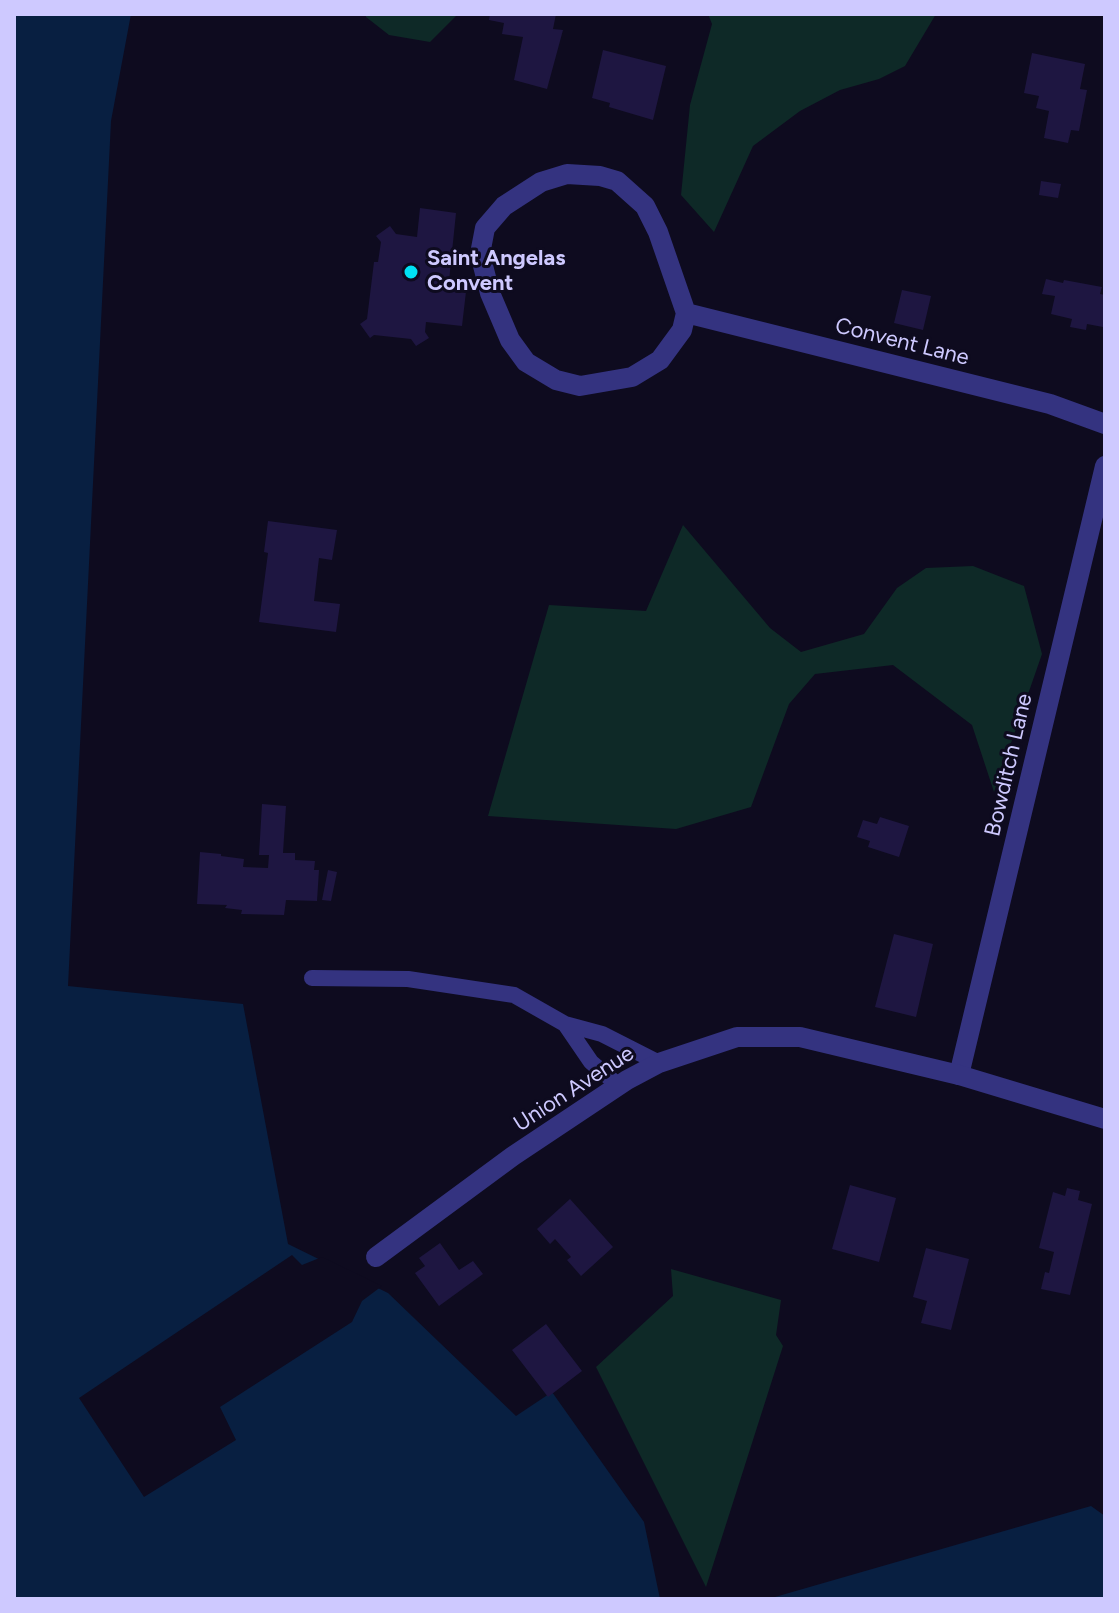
<!DOCTYPE html>
<style>
body{margin:0}
#map{position:relative;width:1119px;height:1613px;overflow:hidden;background:#0e0b1f;font-family:Figtree,sans-serif}
canvas{display:block}
.frame{position:absolute;inset:0;border:16px solid #cec9ff;pointer-events:none}
</style>
<div id="map">
<canvas width="1119" height="1613"></canvas>
<div class="frame"></div>
</div>
<script>
const g = document.querySelector('canvas').getContext('2d');
g.lineJoin = 'round';
function paint(path, color) { g.fillStyle = color; g.fill(path, 'evenodd'); }
const poly = rows => new Path2D(rows.map(r => 'M' + r).join(''));
function strokePath(path, color, width, dash) { g.strokeStyle = color; g.lineWidth = width; g.lineCap = dash ? 'butt' : 'round'; g.setLineDash(dash || []); g.stroke(path); }
function drawText(font, color, halo, rows, align = 'center') {
  g.font = font + ' Figtree,sans-serif'; g.lineWidth = 6; g.setLineDash([]); g.textBaseline = 'middle'; g.strokeStyle = halo; g.fillStyle = color; for (const [text, x, y, turn = 0] of rows) {
    g.save(); g.translate(x, y); g.rotate((+turn || 0) * Math.PI / 180); g.textAlign = isNaN(turn) ? turn : align; if (halo) g.strokeText(text, 0, 0); g.fillText(text, 0, 0); g.restore();
  }
}
paint(poly([
 [366,14,458,14,430,42,389,35,366,17],
 [708,14,936,14,905,66,879,79,840,90,800,111,753,146,714,232,681,195,690,105,712,24],
 [683,525,770,628,801,652,864,634,897,588,926,568,973,566,1024,586,1042,654,994,792,972,725,893,665,815,674,789,704,751,807,676,829,488,816,549,605,646,611],
 [671,1269,781,1300,776,1335,783,1346,706,1587,596,1367,673,1296]
]), '#0e2927');
paint(poly([
 [14,14,131,14,111,121,68,986,243,1004,288,1244,388,1293,516,1416,552,1392,644,1522,660,1599,14,1599],
 [1091,1506,1105,1516,1105,1599,768,1599]
]), '#081f41');
paint(poly([
 [292,1255,302,1265,322,1257,382,1286,362,1301,352,1322,220,1407,236,1440,144,1497,79,1398]
]), '#0e0b1f');
paint(poly([
 [490,14,556,14,553,29,563,30,547,89,514,80,523,37,502,34,504,23,489,20],
 [603,50,666,66,653,120,609,107,610,103,592,98],
 [1032,53,1085,64,1080,89,1087,90,1079,131,1071,130,1068,143,1044,138,1049,111,1036,108,1039,96,1024,93],
 [1041,181,1061,184,1058,198,1039,195],
 [420,208,456,213,449,281,467,283,462,326,426,322,425,332,429,338,416,346,411,339,374,335,370,338,360,324,367,319,374,262,378,262,381,242,376,236,390,226,396,234,417,237],
 [1046,279,1063,283,1064,280,1102,287,1100,294,1105,295,1103,309,1105,309,1105,317,1103,327,1087,324,1086,330,1070,327,1072,319,1051,314,1055,296,1042,294],
 [902,290,931,296,923,330,894,323],
 [268,521,337,530,332,560,319,558,314,601,340,604,336,632,259,622,268,553,264,552],
 [262,804,286,806,283,853,295,853,295,860,315,861,314,870,319,870,317,901,286,900,284,915,241,914,242,910,225,908,227,905,197,904,200,852,221,854,221,856,244,859,243,867,268,868,269,855,259,855],
 [880,817,909,826,899,857,868,847,870,841,857,837,863,820,877,824],
 [328,870,337,872,331,901,322,900],
 [894,934,933,944,916,1017,875,1007],
 [850,1185,896,1198,879,1262,832,1249],
 [1067,1188,1080,1191,1078,1200,1092,1204,1070,1295,1041,1289,1045,1272,1049,1273,1054,1252,1039,1248,1053,1192,1065,1196],
 [570,1199,613,1247,581,1276,567,1260,571,1257,555,1239,550,1244,537,1229],
 [440,1243,459,1270,473,1261,483,1274,439,1306,415,1273,425,1266,419,1258],
 [926,1248,969,1259,951,1330,921,1323,927,1301,913,1297],
 [546,1324,582,1371,548,1397,512,1350]
]), '#1e1641');
strokePath(poly([
 [312,978,408,979,514,995,565,1024,602,1034,659,1063],
 [565,1024,591,1062,619,1086]
]), '#343380', 16);
strokePath(poly([
 [567,174,600,176,617,181,645,206,658,232,686,313,682,330,660,360,632,377,580,386,556,380,526,362,510,340,490,293,480,254,485,228,504,206,541,182,567,174],
 [686,313,1050,404,1105,424],
 [959,1075,1105,466]
]), '#343380', 20);
strokePath(poly([
 [376,1257,513,1156,627,1080,659,1063,737,1037,800,1037,959,1075,1105,1119]
]), '#343380', 20);
for (const [x, y, r, color] of [
 [411,272,8,"#00e2f4"]
]) { const dot = new Path2D(); dot.arc(x, y, r, 0, 2 * Math.PI); g.fillStyle = color; g.fill(dot); strokePath(dot, '#0e0b1f', 3); }
drawText('bold 22px', '#cec9ff', '#0e0b1f', [
 ["Saint Angelas",427,259],
 ["Convent",427,284]
], 'left');
drawText('22px', '#cec9ff', '#0e0b1f', [
 ["Convent Lane",902,342,14],
 ["Bowditch Lane",1009,765,-77],
 ["Union Avenue",574,1089,-33]
]);
</script>
